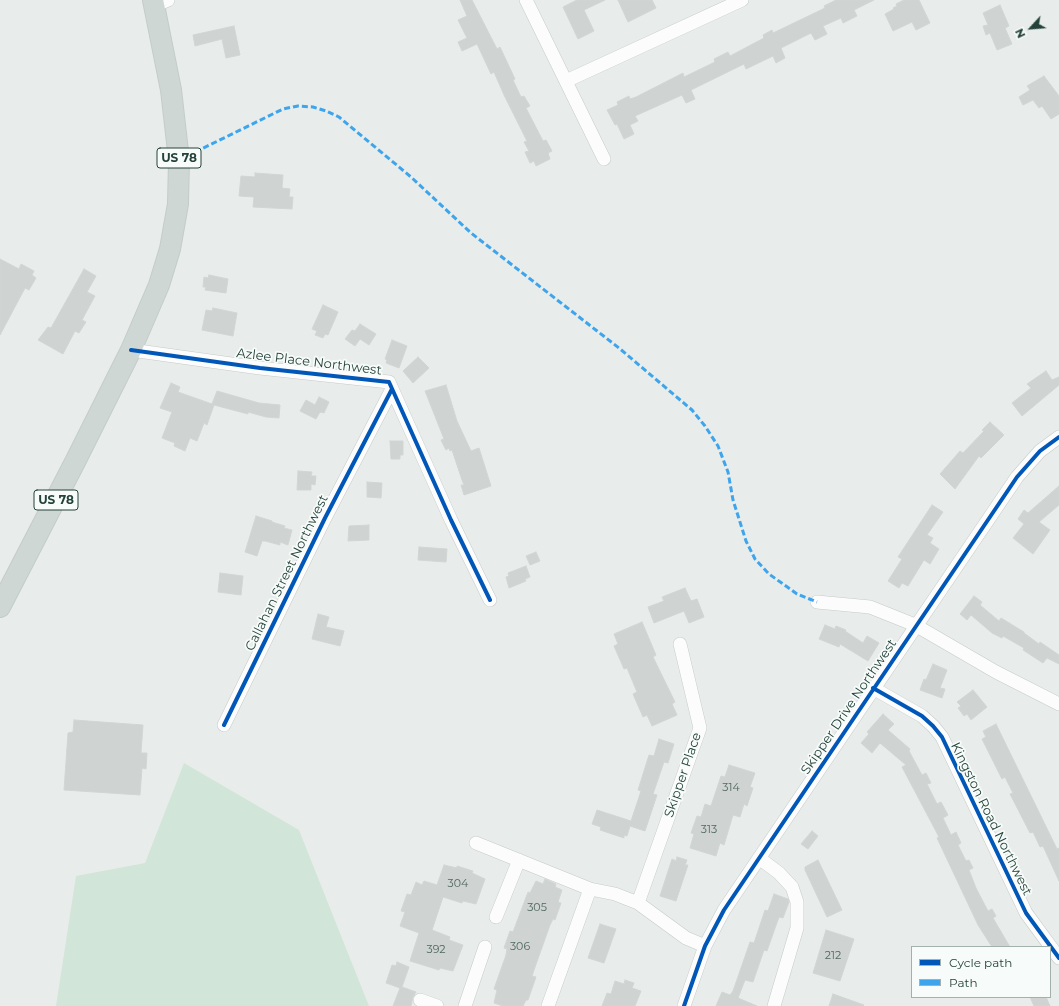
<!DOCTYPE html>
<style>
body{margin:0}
#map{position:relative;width:1059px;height:1006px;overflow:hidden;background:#e8edeb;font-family:Montserrat,sans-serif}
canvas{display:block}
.legend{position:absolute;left:911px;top:946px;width:140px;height:52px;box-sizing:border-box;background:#f7fbf9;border:1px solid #a3b1ad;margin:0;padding:5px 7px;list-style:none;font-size:12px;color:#24423a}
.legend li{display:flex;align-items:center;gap:8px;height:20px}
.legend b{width:20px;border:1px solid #a3b1ad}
.north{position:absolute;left:1011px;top:8px;width:40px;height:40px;-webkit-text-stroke:3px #f7fbf9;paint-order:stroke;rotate:244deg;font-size:11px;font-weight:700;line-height:16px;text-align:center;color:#24423a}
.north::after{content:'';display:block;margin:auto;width:14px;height:18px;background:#24423a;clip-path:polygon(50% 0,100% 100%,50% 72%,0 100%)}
</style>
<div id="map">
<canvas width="1059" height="1006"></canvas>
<ul class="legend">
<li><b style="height:5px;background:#0057b8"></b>Cycle path</li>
<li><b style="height:5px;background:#3ea4ec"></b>Path</li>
</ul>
<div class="north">N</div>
</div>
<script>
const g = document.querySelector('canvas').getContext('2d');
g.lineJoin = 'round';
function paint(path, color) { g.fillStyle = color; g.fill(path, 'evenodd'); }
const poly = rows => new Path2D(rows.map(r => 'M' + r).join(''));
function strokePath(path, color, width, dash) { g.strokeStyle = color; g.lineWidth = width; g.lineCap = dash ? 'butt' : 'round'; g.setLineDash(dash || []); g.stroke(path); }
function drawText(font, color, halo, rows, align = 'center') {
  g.font = font + ' Montserrat,sans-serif'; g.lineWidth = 3.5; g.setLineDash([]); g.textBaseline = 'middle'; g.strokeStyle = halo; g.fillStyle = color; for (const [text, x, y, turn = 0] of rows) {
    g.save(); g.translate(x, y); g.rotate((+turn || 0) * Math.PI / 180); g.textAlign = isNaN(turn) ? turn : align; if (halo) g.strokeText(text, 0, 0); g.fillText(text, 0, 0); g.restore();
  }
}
paint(poly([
 [184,763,299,830,369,1006,56,1006,76,876,145,863]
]), '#d1e6d8');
const building = poly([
 [460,0,472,0,497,49,500,47,515,79,513,80,521,97,524,96,530,106,526,108,543,141,546,140,552,151,548,153,550,159,536,166,534,161,530,163,525,152,529,151,524,142,527,141,504,95,494,72,491,74,477,44,462,51,458,42,467,38,458,20,467,16,460,0],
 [577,0,605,0,584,10,594,31,578,39,563,7,577,0],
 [618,0,652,0,656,8,628,22,618,0],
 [836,0,874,0,854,10,857,16,843,23,841,18,823,26,827,34,815,40,811,33,781,48,785,58,776,63,773,56,746,69,744,64,691,90,695,99,686,103,682,95,635,116,638,121,630,125,634,134,624,139,617,124,615,125,607,110,618,105,617,102,629,96,630,99,636,97,683,73,684,77,715,62,714,59,728,52,730,56,764,38,763,35,772,30,773,33,825,8,824,6,836,0],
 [904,0,919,0,930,23,916,30,912,22,893,31,885,14,894,9,893,8,897,6,896,4,904,0],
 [1000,5,1009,26,1005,28,1012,44,997,50,990,33,986,35,983,26,988,25,983,13,1000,5],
 [234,26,240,55,226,58,222,39,195,46,193,35,234,26],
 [1044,76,1059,96,1059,114,1051,119,1042,106,1039,108,1033,100,1023,105,1019,97,1030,90,1027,86,1044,76],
 [255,173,283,175,282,188,290,189,289,197,293,197,292,209,253,207,254,197,239,196,241,176,255,177,255,173],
 [0,259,19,269,21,264,34,271,32,275,36,278,29,290,25,288,0,335,0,259],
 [84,269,96,276,87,292,95,296,82,320,86,322,79,333,75,331,63,354,38,340,48,327,51,328,84,269],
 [209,275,228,279,226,293,205,290,206,287,203,287,204,277,208,278,209,275],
 [323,305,338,312,328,335,325,334,323,338,315,335,317,331,312,329,323,305],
 [213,308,237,313,233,336,202,330,206,310,212,311,213,308],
 [360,324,376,334,369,345,360,339,355,346,345,339,352,330,355,331,360,324],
 [392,340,407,346,399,368,386,363,387,360,385,359,392,340],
 [418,357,429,368,413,383,403,371,418,357],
 [1046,371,1052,380,1059,377,1059,385,1022,416,1012,403,1031,388,1027,384,1046,371],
 [171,383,180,387,178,392,212,404,217,391,259,403,280,405,279,418,266,417,248,412,248,414,214,405,207,425,204,423,197,441,190,438,185,451,174,446,175,443,162,438,172,412,160,408,171,383],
 [446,385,457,421,471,451,479,448,491,486,464,495,461,485,464,485,462,480,452,450,450,451,449,448,446,450,441,440,444,439,425,391,446,385],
 [319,397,329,402,324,413,320,412,316,419,300,411,306,400,315,405,319,397],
 [990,422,1004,435,981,458,979,456,955,489,940,474,960,451,963,453,984,431,982,430,990,422],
 [390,441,403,441,403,455,400,455,400,459,391,459,390,441],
 [298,471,312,472,311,476,316,476,315,485,311,484,311,490,297,490,298,471],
 [367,482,382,483,381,498,367,497,367,482],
 [1059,486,1059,505,1039,522,1050,530,1033,554,1013,538,1024,524,1018,519,1024,510,1028,513,1059,486],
 [932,505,943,512,927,535,933,538,930,543,939,549,930,564,924,560,908,586,902,583,899,588,888,581,902,559,898,557,932,505],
 [256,516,272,521,272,522,285,526,284,528,292,530,288,545,280,542,280,545,265,541,262,541,257,556,245,552,256,516],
 [369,525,369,540,348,541,349,526,369,525],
 [419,547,447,549,446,562,418,560,419,547],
 [536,552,540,561,530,565,526,556,536,552],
 [526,566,530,577,525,579,526,581,509,588,506,577,509,576,508,573,526,566],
 [220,573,243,576,241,595,218,592,220,573],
 [685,588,691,601,697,599,704,617,689,623,684,611,654,623,648,607,664,601,662,597,685,588],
 [974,596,982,602,980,605,999,621,1001,618,1024,632,1024,633,1039,644,1040,642,1059,655,1059,664,1047,658,1043,663,1023,650,1024,648,1003,636,1002,638,992,633,971,615,967,620,960,614,974,596],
 [318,614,329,617,326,627,344,631,340,646,312,639,318,614],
 [642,622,656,655,653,657,675,702,672,704,677,715,652,726,647,715,643,717,633,694,637,692,627,668,624,669,614,646,618,644,614,634,642,622],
 [825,625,835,629,836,626,846,630,845,631,863,643,867,636,879,643,868,661,840,644,839,647,819,639,825,625],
 [933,664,947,670,940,688,945,689,942,698,920,690,924,679,926,680,933,664],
 [973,690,987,707,971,720,967,714,964,716,958,708,961,706,957,702,973,690],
 [883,714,894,724,888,730,910,749,909,751,922,775,926,773,931,783,927,784,937,804,941,802,948,815,943,818,951,835,956,832,961,843,958,845,966,861,969,860,973,868,969,870,976,888,988,911,992,909,996,916,993,918,1010,947,992,947,978,925,937,838,939,837,902,767,906,765,880,743,872,753,861,743,869,734,867,732,883,714],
 [74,720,143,725,141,753,147,753,146,769,142,768,140,795,64,790,68,733,73,732,74,720],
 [996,724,1057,849,1059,848,1059,881,1043,846,1040,847,1033,832,1030,833,1010,794,1013,793,1005,777,1002,779,982,739,986,737,983,731,996,724],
 [659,739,674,744,668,763,664,762,653,794,657,795,645,831,630,826,627,836,624,835,624,838,600,830,601,827,592,824,597,810,631,821,641,791,638,790,649,755,654,756,659,739],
 [729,765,755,773,750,787,753,788,747,806,744,804,740,817,733,815,724,845,720,843,716,856,690,848,694,834,691,833,697,816,701,817,705,804,711,806,721,776,725,777,729,765],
 [812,831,818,836,808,849,801,844,812,831],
 [677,857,687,860,685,865,688,865,676,901,660,896,672,859,676,861,677,857],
 [818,860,842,910,827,917,805,870,805,867,818,860],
 [444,865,457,868,457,866,473,871,472,873,485,879,476,904,463,901,462,903,443,897,432,930,450,937,449,940,463,945,453,971,440,968,439,970,410,961,419,933,400,926,405,912,401,911,407,894,411,895,416,882,422,885,424,881,437,885,444,865],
 [545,879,556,884,555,887,562,890,558,902,561,903,555,920,553,919,550,925,534,970,532,976,536,977,528,1000,526,1000,523,1006,503,1006,494,1003,497,990,494,989,506,955,507,949,504,948,510,931,513,932,528,892,530,893,536,881,543,884,545,879],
 [774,894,788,899,789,902,783,918,779,917,767,951,764,950,753,982,745,980,738,998,757,1006,716,1006,722,992,730,995,733,991,750,942,754,943,765,910,768,911,774,894],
 [600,924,616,929,604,963,588,958,600,924],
 [826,930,854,939,840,981,813,973,826,930],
 [397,962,409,967,402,987,416,992,413,997,411,1006,393,1006,400,988,386,983,392,965,396,966,397,962],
 [625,980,634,983,632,988,641,991,635,1006,602,1006,607,993,611,994,615,981,624,984,625,980],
 [833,994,864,1005,863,1006,829,1006,833,994],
 [1030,997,1046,997,1050,1006,1034,1006,1030,997]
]);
paint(building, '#cfd4d2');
strokePath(building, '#d1d6d4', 1);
const street = poly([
 [526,0,604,159],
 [154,6,168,0],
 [566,81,742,0],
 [131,350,260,368,389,382,451,520,490,600],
 [817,602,870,607,915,625,996,672,1059,704],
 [873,688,922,716,933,726,942,737,1026,913,1059,958],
 [224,725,325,518,392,389],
 [476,843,590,889,615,894,638,903,686,938,705,946],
 [759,858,779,873,792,887,797,902,797,928,774,1006],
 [638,903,700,728,680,644],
 [496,917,519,860],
 [420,1000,437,1006],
 [465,1006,485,947],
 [548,1006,590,889],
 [684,1006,705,946,724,910,1017,477,1040,451,1059,437]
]);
const primary = poly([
 [0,607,76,460,131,350,159,285,170,249,178,204,179,160,171,90,153,0]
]);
strokePath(street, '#c5cac8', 14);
strokePath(primary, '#c3ccc9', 22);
strokePath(street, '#fcfcfc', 13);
strokePath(primary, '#cfd7d5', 20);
strokePath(poly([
 [179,160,283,109,298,106,313,107,326,111,339,117,411,177,471,233,619,348,692,410,705,426,718,446,728,472,733,500,746,541,755,559,769,574,797,594,817,602]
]), '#3ea4ec', 3, [6, 3]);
strokePath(poly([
 [131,350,260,368,389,382,451,520,490,600],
 [873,688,922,716,933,726,942,737,1026,913,1059,958],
 [224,725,325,518,392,389],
 [684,1006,705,946,724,910,1017,477,1040,451,1059,437]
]), '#0057b8', 4);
drawText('11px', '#506761', null, [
 ["314",731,788],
 ["313",709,830],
 ["304",458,884],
 ["305",537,908],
 ["306",520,947],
 ["392",436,950],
 ["212",833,956]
]);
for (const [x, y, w] of [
 [179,158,44],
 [56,500,44]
]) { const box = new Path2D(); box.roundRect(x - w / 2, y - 10, w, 20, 3); g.fillStyle = '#f7fbf9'; g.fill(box); strokePath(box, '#24423a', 1); }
drawText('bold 12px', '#24423a', null, [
 ["US 78",179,158],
 ["US 78",56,500]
]);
drawText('13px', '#24423a', '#f7fbf9', [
 ["Azlee Place Northwest",309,362,7],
 ["Callahan Street Northwest",287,573,-64],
 ["Skipper Drive Northwest",849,707,-56],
 ["Skipper Place",683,775,-71],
 ["Kingston Road Northwest",991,819,64]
]);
</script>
